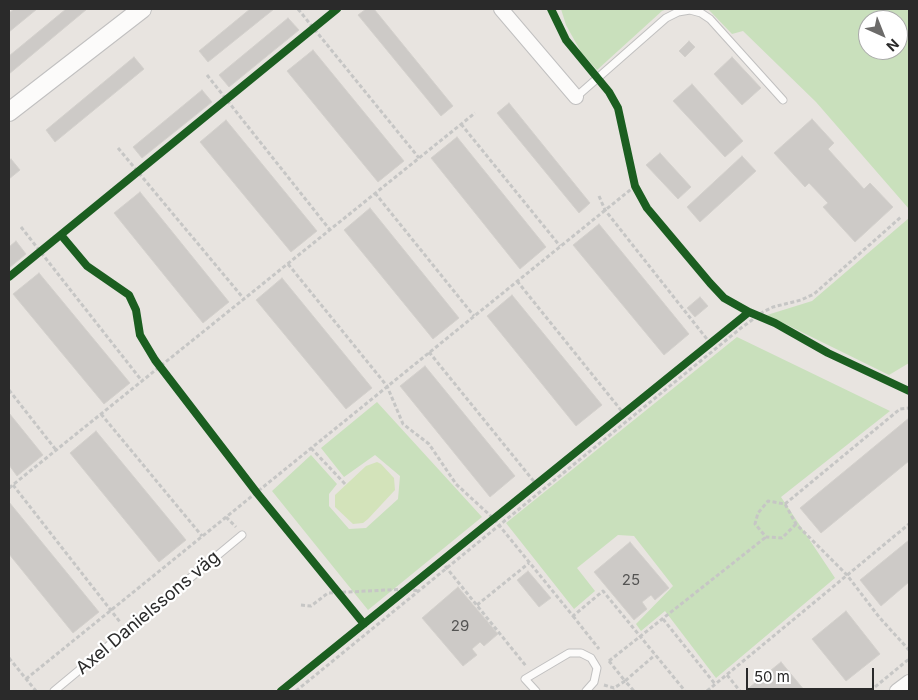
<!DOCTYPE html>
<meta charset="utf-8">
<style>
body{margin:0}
#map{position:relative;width:918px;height:700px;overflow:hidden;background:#e8e4e0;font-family:Inter,sans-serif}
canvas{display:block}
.frame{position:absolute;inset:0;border:10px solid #2a2a2a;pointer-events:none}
.north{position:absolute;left:858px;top:10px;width:50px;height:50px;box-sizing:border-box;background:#fff;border:1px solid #aaa;border-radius:50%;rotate:136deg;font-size:14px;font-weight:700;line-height:20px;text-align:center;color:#2a2a2a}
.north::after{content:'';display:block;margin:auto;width:18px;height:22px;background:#6c6b6a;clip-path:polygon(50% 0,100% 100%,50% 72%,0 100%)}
.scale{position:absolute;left:746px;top:668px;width:128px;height:22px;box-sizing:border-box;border:2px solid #2a2a2a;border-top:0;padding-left:6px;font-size:15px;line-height:18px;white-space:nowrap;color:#2a2a2a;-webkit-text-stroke:4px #fff;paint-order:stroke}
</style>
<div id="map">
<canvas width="918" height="700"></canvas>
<div class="frame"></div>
<div class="north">N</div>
<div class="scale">50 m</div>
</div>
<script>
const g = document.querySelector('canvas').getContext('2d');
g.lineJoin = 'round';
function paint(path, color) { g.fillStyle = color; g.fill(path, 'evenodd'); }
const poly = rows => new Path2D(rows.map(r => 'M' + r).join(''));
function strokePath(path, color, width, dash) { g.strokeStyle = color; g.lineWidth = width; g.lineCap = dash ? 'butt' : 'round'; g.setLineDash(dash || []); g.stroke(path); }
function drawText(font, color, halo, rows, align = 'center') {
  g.font = font + ' Inter,sans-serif'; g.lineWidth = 4.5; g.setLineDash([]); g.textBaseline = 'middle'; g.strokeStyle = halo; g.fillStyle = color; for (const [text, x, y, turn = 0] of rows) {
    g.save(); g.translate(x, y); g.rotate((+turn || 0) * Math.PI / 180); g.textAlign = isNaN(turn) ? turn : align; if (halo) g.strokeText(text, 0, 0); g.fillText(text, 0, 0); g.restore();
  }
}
paint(poly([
 [561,9,667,9,662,11,597,70,581,52,566,25],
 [708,9,909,9,909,209,816,102,743,31,732,34],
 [868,20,898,20,898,50,868,50],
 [909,218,909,363,889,375,767,315,812,301],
 [737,337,890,411,781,497,835,578,716,678,665,611,641,631,636,624,673,586,634,536,618,535,577,568,595,591,574,609,506,523],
 [377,402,482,517,368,610,272,491,311,455,337,484,329,494,329,506,349,529,366,528,398,499,400,476,375,455,344,477,321,448]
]), '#c9e0bc');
paint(poly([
 [377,462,381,464,394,478,395,490,368,519,363,523,353,524,335,507,335,495,366,466]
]), '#d3e3ba');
const building = poly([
 [14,9,37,9,9,32,9,13,14,9],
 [66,9,87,9,9,74,9,56,66,9],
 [250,9,274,9,208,62,199,51,250,9],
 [366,9,374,9,453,106,441,116,358,15,366,9],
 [288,18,299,30,229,87,219,75,288,18],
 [689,41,695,47,685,57,679,51,689,41],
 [313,50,404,161,378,182,287,71,313,50],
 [134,57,144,69,55,142,46,130,134,57],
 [732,57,761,88,742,105,714,74,732,57],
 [692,84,743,141,725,157,673,101,692,84],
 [202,90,212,102,142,158,133,147,202,90],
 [509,103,590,203,579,213,497,113,509,103],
 [812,119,834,143,828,149,864,189,870,183,893,207,855,242,823,207,828,203,809,183,805,187,774,153,812,119],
 [226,120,317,231,291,252,200,142,226,120],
 [457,137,546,247,520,269,431,158,457,137],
 [660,153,691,187,678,199,646,165,660,153],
 [742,156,756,171,700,222,687,207,742,156],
 [11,159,20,170,9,179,9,161,11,159],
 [140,192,229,302,203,323,114,213,140,192],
 [370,208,459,318,433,339,344,230,370,208],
 [599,224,689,334,664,355,573,245,599,224],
 [16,241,26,254,9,268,9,247,16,241],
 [39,273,130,383,104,404,13,294,39,273],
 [282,278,372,388,346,409,256,300,282,278],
 [512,295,602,405,576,426,487,316,512,295],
 [700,297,708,306,695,317,687,308,700,297],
 [425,366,515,476,490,497,400,386,425,366],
 [9,413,43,455,17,476,9,465,9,413],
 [909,418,909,461,821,533,800,508,909,418],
 [96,431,186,540,159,562,70,453,96,431],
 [9,502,99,612,73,633,9,554,9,502],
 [909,540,909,582,881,606,860,580,909,540],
 [630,542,669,588,655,600,651,595,642,602,647,609,634,620,594,572,630,542],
 [528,571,551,598,539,607,517,580,528,571],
 [458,587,498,634,484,646,480,642,472,649,477,655,463,666,422,618,458,587],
 [846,611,880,654,846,681,812,639,846,611],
 [781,662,805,691,745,691,781,662]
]);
paint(building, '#cdcac7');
strokePath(building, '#d3d0cc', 1);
const service = poly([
 [576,97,666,18,678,12,690,10,701,13,710,19,783,100],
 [54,691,242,535],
 [536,691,525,679,569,653,581,653,591,658,597,668,594,682,586,691]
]);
const minor = poly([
 [501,9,576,97],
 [897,691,909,682]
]);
const tertiary = poly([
 [9,112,142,9]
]);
strokePath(service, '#c1c0c0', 9);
strokePath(minor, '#c1c0c0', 16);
strokePath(tertiary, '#c1c0c0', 20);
strokePath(poly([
 [298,9,419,158],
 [207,75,330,230],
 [461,124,560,246],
 [118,148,244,299],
 [375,193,474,316],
 [599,196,605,210,710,343],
 [21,227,142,381],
 [288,264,387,386,403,424,429,444,456,484,494,519,573,616,603,591,685,691],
 [517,281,624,414],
 [429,352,536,484],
 [9,390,56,450],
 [101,414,202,536],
 [311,448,346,485],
 [13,485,120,622],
 [9,488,475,113],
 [785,504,900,409,909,408],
 [226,517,236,527],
 [796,524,782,538,766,537,755,524,758,513,768,501,785,504,796,524,847,575,879,617,909,650],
 [441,561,526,666],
 [301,605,311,606,328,593,407,589,419,591],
 [477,605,529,563],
 [573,616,599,649],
 [663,619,715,684],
 [9,658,36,691],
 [609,661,766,537],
 [609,661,625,681,655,655],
 [727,675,740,691],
 [26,679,635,186],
 [604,685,614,688,625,681,634,691],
 [296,691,741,328,763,312,773,307,801,300,814,294,901,217],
 [707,691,909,524],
 [870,691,909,659]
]), '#c6c6c5', 3, [4, 2.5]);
strokePath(service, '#fcfbfa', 7);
strokePath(minor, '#fcfbfa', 14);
strokePath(tertiary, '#fcfbfa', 18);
strokePath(poly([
 [551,9,566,40,609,92,618,108,635,186,647,208,710,283,724,298,749,312,775,323,828,353,909,391],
 [61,235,87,266,129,295,136,310,140,335,155,360,257,493,364,624],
 [9,277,337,9],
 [281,691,749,312]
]), '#1b5e20', 8);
drawText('15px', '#545453', null, [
 ["25",631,580],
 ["29",460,626]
]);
drawText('18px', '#2a2a2a', '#fff', [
 ["Axel Danielssons väg",148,613,-40]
]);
</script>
